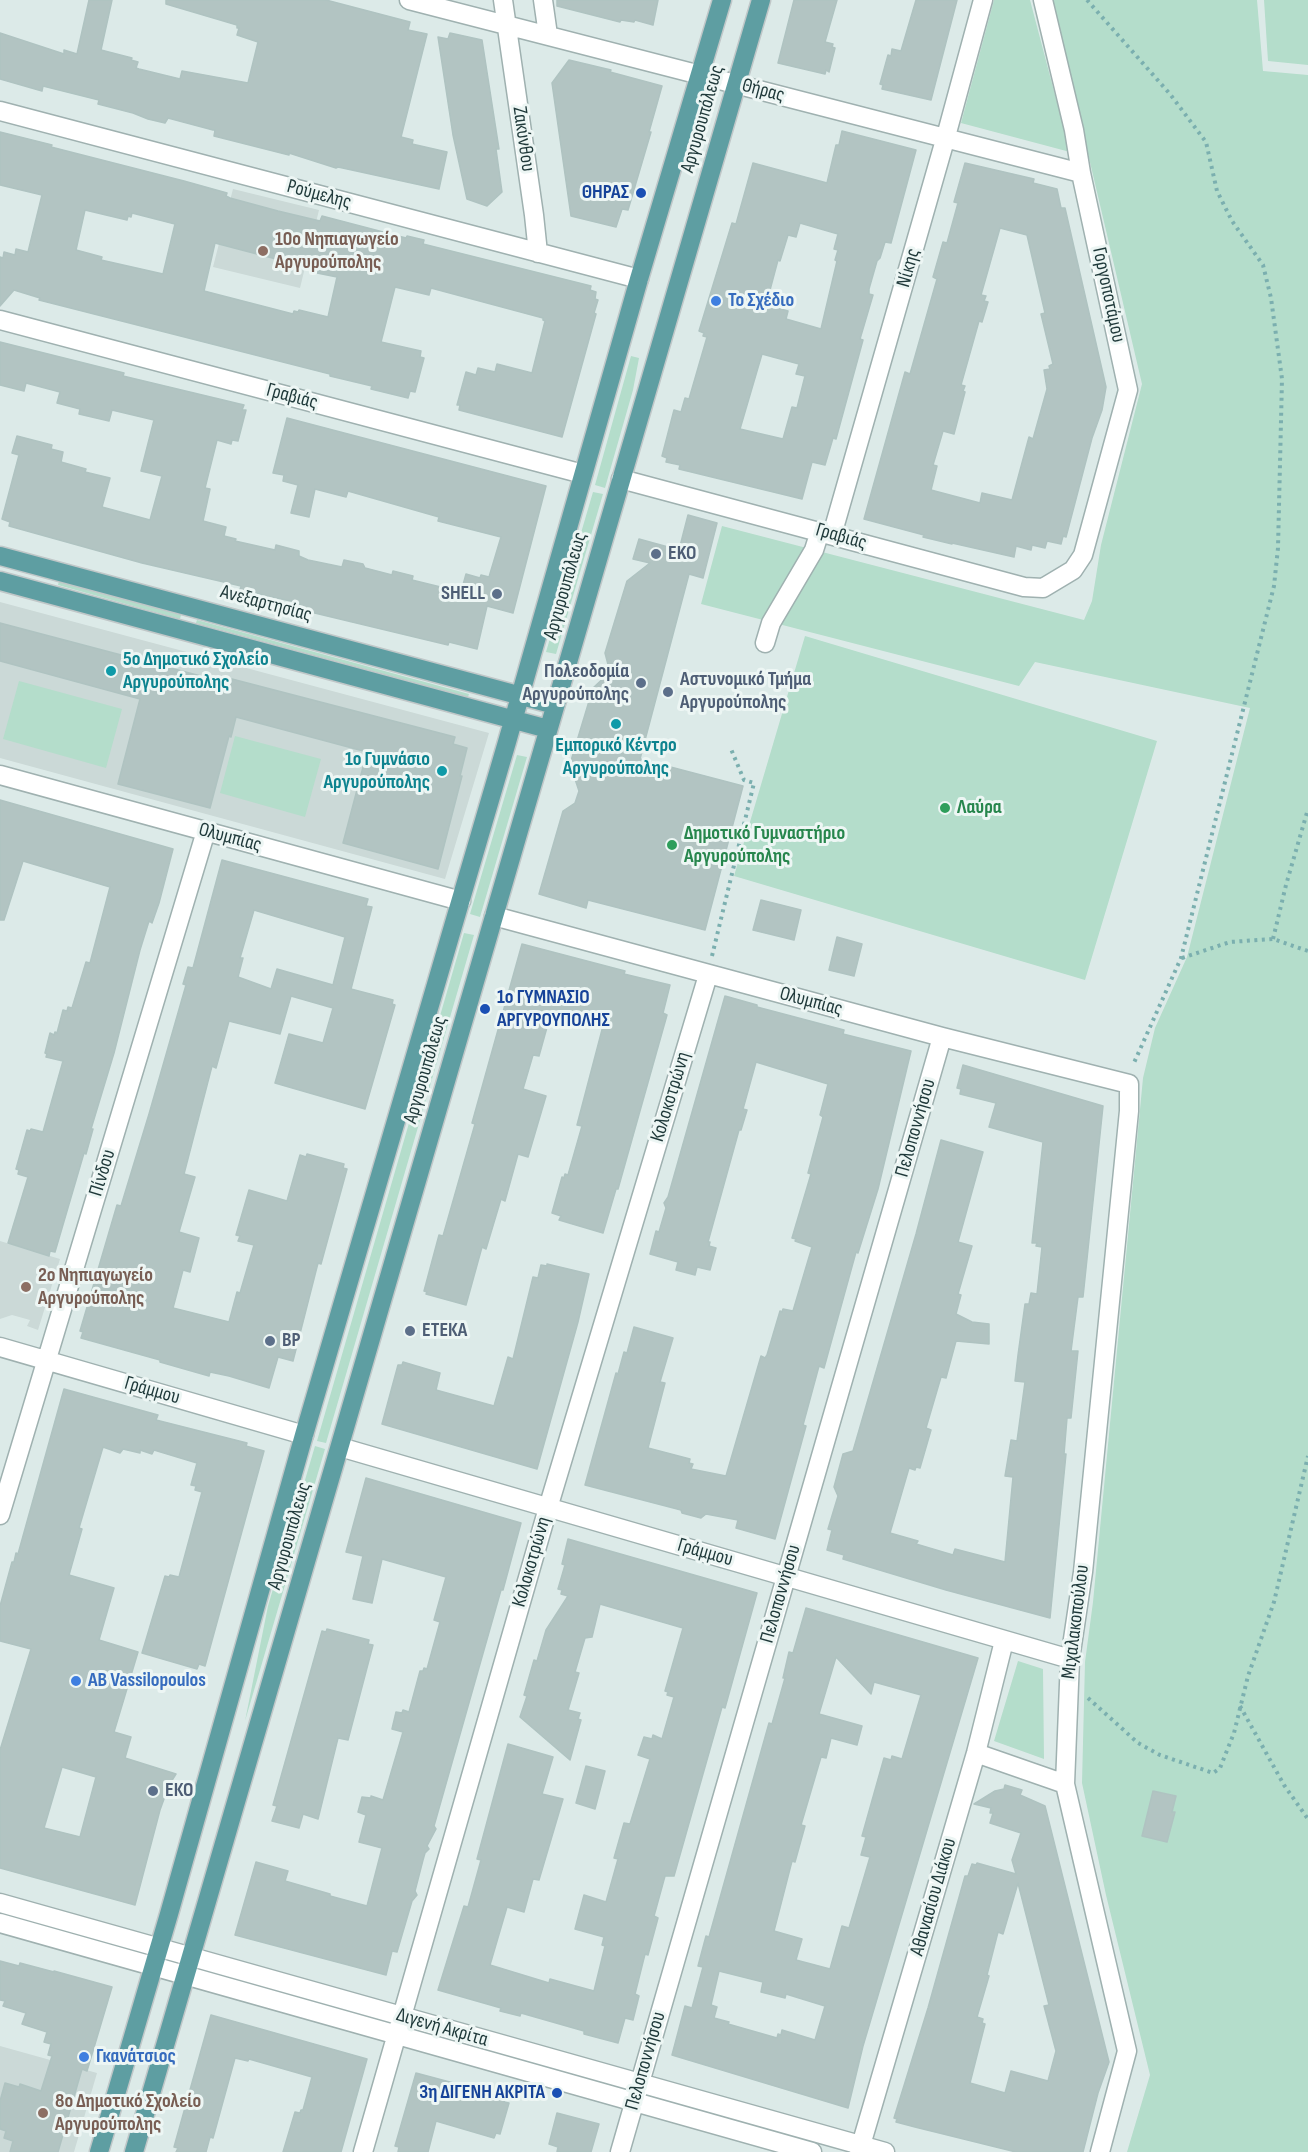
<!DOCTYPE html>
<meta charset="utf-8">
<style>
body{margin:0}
canvas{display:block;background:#dceae8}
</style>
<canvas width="1308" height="2152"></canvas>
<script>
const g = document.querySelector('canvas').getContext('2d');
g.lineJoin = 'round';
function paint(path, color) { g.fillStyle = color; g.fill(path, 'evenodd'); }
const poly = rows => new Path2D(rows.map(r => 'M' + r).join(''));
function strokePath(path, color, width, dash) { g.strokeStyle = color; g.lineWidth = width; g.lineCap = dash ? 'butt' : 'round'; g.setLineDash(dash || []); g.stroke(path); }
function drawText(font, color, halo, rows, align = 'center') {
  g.font = font + ' "Sofia Sans Condensed",sans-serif'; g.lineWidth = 6; g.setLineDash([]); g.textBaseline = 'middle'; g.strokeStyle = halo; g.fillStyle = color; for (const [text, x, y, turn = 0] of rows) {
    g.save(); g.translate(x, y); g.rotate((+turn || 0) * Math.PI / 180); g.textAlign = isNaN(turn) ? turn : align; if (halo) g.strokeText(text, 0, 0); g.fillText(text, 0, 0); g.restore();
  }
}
paint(poly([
 [233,189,319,210,300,288,213,267],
 [0,602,489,733,445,879,0,758],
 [0,1241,60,1259,38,1330,27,1326,30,1320,12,1315,0,1319],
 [0,2046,97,2073,74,2152,0,2152]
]), '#cbd9d7');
paint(poly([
 [994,0,1030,0,1070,152,961,123],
 [1052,0,1257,0,1263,71,1308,75,1308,2152,1127,2152,1150,2075,1106,1895,1082,1783,1085,1662,1093,1602,1143,1078,1155,1028,1187,957,1250,708,1035,662,1019,686,701,604,722,526,1084,620,1092,601,1101,545,1142,384],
 [1264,0,1308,0,1308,65,1268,61],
 [631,356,639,358,633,390,605,488,595,485],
 [593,492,603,494,556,654,546,652],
 [59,581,181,615,180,619,58,585],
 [197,620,469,694,468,697,196,623],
 [805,636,1157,741,1085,980,734,876],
 [19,681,122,709,106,768,3,739],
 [235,736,321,759,305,817,220,793],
 [517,755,527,757,480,917,470,914],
 [464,933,474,935,326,1443,317,1441],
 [315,1446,325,1449,245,1721,268,1606],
 [1018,1661,1043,1669,1044,1759,994,1741]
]), '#b4ddcb');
const building = poly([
 [89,0,112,0,101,50,132,58,131,60,138,62,136,68,139,69,180,79,182,71,248,83,258,42,237,35,239,28,237,28,237,25,166,4,166,0,326,0,410,22,408,30,427,34,401,137,413,140,412,144,447,152,439,189,338,167,336,168,289,153,289,155,214,136,215,130,213,130,168,118,165,123,148,119,133,113,98,104,99,100,43,86,42,91,0,79,0,33,64,54,64,50,77,54,89,0],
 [557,0,658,0,653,25,635,20,634,22,621,20,620,22,557,6,557,0],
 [794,0,837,0,825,42,833,44,832,47,835,48,829,72,826,70,825,74,778,63,794,0],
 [916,0,957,0,931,100,882,89,883,85,880,84,888,55,891,56,892,49,901,51,916,0],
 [450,33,482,40,499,149,496,149,502,192,487,206,467,199,453,135,438,37,448,39,450,33],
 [569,60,611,70,610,72,662,86,649,132,651,132,628,210,622,209,616,227,571,216,552,83,569,60],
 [842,131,916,150,891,243,885,242,880,258,877,261,869,289,869,294,873,295,860,339,863,340,836,439,833,438,825,465,812,462,802,499,679,469,680,465,666,462,667,458,662,456,674,410,681,412,685,398,689,399,707,337,703,336,704,333,699,331,732,223,736,224,753,163,827,183,836,145,839,145,842,131],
 [800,223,838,234,834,249,838,250,835,260,837,261,821,329,786,319,788,311,766,305,778,260,780,261,788,235,796,237,800,223],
 [762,354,799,364,796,374,805,376,797,408,792,407,783,439,740,429,762,354],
 [0,132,52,145,51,147,184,181,227,193,226,196,230,198,278,211,320,221,322,216,406,238,407,236,424,240,423,244,591,286,590,290,596,292,595,299,598,300,594,313,596,314,562,437,459,410,460,405,457,405,466,372,476,375,478,368,495,372,497,364,532,373,545,321,543,320,543,318,431,288,429,295,395,287,381,342,421,351,420,357,424,358,415,392,410,391,408,398,371,389,372,386,330,376,330,374,39,300,40,298,14,290,0,306,0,257,3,258,4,252,15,255,16,249,28,252,42,195,0,185,0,132],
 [85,210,127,220,128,216,131,217,132,213,175,224,163,274,101,260,102,257,76,250,85,210],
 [215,243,318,270,317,273,337,277,328,317,299,310,298,312,294,311,293,314,204,291,215,243],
 [965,163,1034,179,1033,183,1057,189,1061,208,1065,208,1106,387,1102,410,1092,438,1066,537,1063,536,1061,544,1047,541,1045,548,1032,545,1031,550,1016,546,1014,557,952,543,952,544,923,537,924,535,864,519,905,372,910,374,937,279,933,277,943,242,947,243,958,203,954,202,965,163],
 [1000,228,1027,235,1045,313,1041,314,1053,364,1049,366,1050,369,1044,370,1047,389,1033,439,1029,437,1012,500,982,493,980,503,931,490,937,466,933,465,943,431,954,434,965,392,963,391,965,386,961,385,979,321,982,322,988,302,984,301,986,296,981,295,1000,228],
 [0,342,124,373,123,376,244,405,242,410,246,410,238,441,232,440,231,444,217,440,205,488,210,489,203,521,226,527,224,536,236,539,235,541,275,550,276,545,299,551,299,556,308,560,342,567,344,560,363,564,365,568,392,575,393,571,413,576,412,580,461,592,466,574,480,578,481,575,489,577,501,537,438,521,439,517,348,491,346,497,315,489,309,517,291,513,298,485,283,481,284,475,273,473,287,418,546,486,513,613,487,606,477,649,449,642,448,645,298,609,300,603,240,590,241,586,142,563,9,526,10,522,2,519,19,455,12,453,17,436,52,445,51,449,63,452,61,462,86,469,85,472,110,478,102,507,150,520,162,476,141,471,154,420,112,410,109,421,79,414,80,409,57,403,60,392,26,383,24,391,0,385,0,342],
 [688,515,717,523,703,578,689,574,640,759,743,786,705,930,588,900,586,908,539,894,563,811,575,803,579,791,570,764,593,688,610,672,605,653,627,581,650,563,633,559,639,539,679,550,688,515],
 [0,623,231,684,232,679,455,737,453,744,467,748,460,776,462,776,438,869,343,843,367,752,236,717,231,737,229,736,210,808,118,784,140,699,0,661,0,623],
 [0,800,173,849,159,903,152,923,149,921,140,950,114,1053,91,1129,93,1129,86,1154,84,1153,55,1252,50,1251,49,1256,8,1243,28,1177,18,1174,19,1170,16,1169,27,1130,30,1131,31,1129,43,1132,63,1061,46,1057,47,1054,45,1053,50,1033,54,1035,55,1032,57,1033,63,1010,67,1011,68,1007,72,1008,86,962,90,963,110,887,23,861,4,920,0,920,0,800],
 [222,860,368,899,366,906,372,907,351,989,393,1000,392,1004,395,1005,365,1109,275,1083,289,1034,323,1043,333,1008,291,996,280,1034,229,1021,216,1068,212,1066,184,1174,195,1177,179,1232,199,1238,190,1272,183,1270,173,1308,229,1322,237,1292,240,1293,254,1245,238,1241,240,1236,236,1235,249,1190,287,1201,300,1155,306,1157,307,1154,344,1164,343,1168,347,1169,321,1264,318,1263,293,1361,278,1357,269,1388,229,1376,210,1372,209,1376,160,1362,160,1360,81,1338,83,1332,80,1331,117,1205,121,1206,149,1114,186,985,183,984,188,967,193,968,222,860],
 [254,910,345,937,333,985,277,969,271,989,238,977,243,958,240,958,254,910],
 [761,900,801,910,794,940,753,930,761,900],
 [837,937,862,944,854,976,829,970,837,937],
 [522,944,625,971,624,974,670,985,663,1013,667,1015,618,1189,616,1189,603,1233,559,1220,561,1216,552,1213,562,1177,564,1178,565,1174,568,1175,582,1126,577,1125,603,1026,551,1013,539,1056,533,1055,523,1089,546,1096,528,1157,518,1154,505,1201,501,1199,486,1249,482,1247,466,1305,426,1294,427,1292,424,1291,439,1235,443,1236,475,1124,472,1123,522,944],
 [725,996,757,1005,757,1007,844,1030,843,1034,911,1051,878,1189,858,1253,856,1252,824,1368,819,1366,803,1425,806,1426,775,1539,736,1528,738,1520,706,1514,701,1518,682,1513,681,1510,585,1485,616,1373,618,1374,624,1352,627,1353,634,1327,673,1338,660,1382,665,1383,648,1448,690,1459,689,1463,693,1464,691,1469,726,1476,761,1356,765,1358,767,1355,780,1311,782,1312,783,1309,793,1311,812,1247,795,1241,796,1239,792,1238,811,1174,808,1173,823,1117,820,1115,828,1084,756,1062,743,1109,747,1110,741,1130,739,1130,708,1242,710,1242,709,1246,716,1248,710,1270,697,1267,695,1275,676,1270,678,1262,650,1254,656,1231,659,1232,666,1208,664,1203,668,1197,725,996],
 [963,1065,1103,1106,1083,1297,1078,1297,1071,1351,1078,1351,1071,1418,1067,1418,1064,1454,1066,1454,1050,1618,946,1590,843,1559,844,1555,827,1550,832,1530,828,1529,838,1496,834,1487,843,1454,853,1451,916,1234,941,1140,983,1152,958,1242,972,1246,958,1294,961,1295,956,1314,972,1322,989,1324,989,1344,956,1341,946,1378,941,1377,926,1428,931,1430,920,1468,916,1467,915,1470,909,1468,890,1533,918,1541,916,1544,953,1555,955,1549,1005,1562,1013,1477,1005,1476,1011,1440,1017,1441,1025,1382,1015,1381,1018,1355,1025,1304,1029,1304,1031,1293,1037,1294,1042,1247,1036,1246,1037,1243,1032,1243,1043,1142,989,1127,996,1103,960,1094,961,1089,957,1088,963,1065],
 [547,1264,589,1274,578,1322,537,1469,382,1424,398,1365,402,1365,403,1362,440,1373,436,1390,494,1406,508,1357,513,1359,533,1277,538,1278,541,1265,547,1266,547,1264],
 [64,1389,158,1415,156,1420,247,1443,246,1446,264,1451,205,1666,199,1664,197,1669,142,1653,165,1576,169,1577,170,1575,179,1577,202,1492,195,1490,196,1486,191,1485,197,1463,154,1450,152,1454,140,1450,140,1453,123,1449,120,1453,103,1447,79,1528,82,1529,69,1575,114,1588,99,1640,138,1652,114,1732,131,1737,125,1758,176,1774,169,1785,160,1810,135,1905,0,1868,0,1750,31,1649,0,1641,0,1606,12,1562,14,1562,16,1553,18,1554,64,1389],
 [62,1767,96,1777,80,1837,44,1828,62,1767],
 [366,1478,521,1523,503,1590,501,1590,434,1826,436,1829,427,1846,429,1849,425,1853,423,1860,415,1891,417,1895,412,1901,397,1952,392,1951,386,1975,235,1935,256,1862,288,1871,285,1881,330,1894,330,1896,367,1906,382,1848,359,1842,366,1815,358,1812,362,1797,371,1798,371,1796,383,1800,403,1732,392,1729,396,1712,402,1713,403,1710,409,1712,420,1671,423,1671,424,1668,427,1669,440,1622,434,1620,446,1577,382,1559,372,1603,353,1599,363,1556,346,1552,366,1478],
 [568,1539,757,1593,725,1708,722,1707,674,1876,665,1876,654,1916,658,1918,648,1955,645,1954,635,1994,639,1996,633,2020,625,2018,618,2043,584,2034,584,2031,521,2013,520,2016,500,2011,501,2008,438,1990,464,1906,468,1907,481,1860,477,1859,508,1744,553,1757,542,1794,563,1799,539,1880,533,1879,524,1912,507,1907,490,1965,549,1983,550,1979,594,1991,605,1946,602,1945,604,1937,575,1929,584,1895,606,1902,618,1859,614,1858,624,1823,630,1824,650,1759,638,1755,644,1737,652,1739,653,1735,662,1739,674,1697,667,1695,668,1692,665,1691,683,1628,600,1604,592,1637,585,1638,575,1672,579,1673,568,1710,580,1713,578,1719,581,1720,570,1760,520,1717,527,1696,524,1695,534,1660,537,1661,546,1630,568,1596,561,1594,562,1590,558,1589,565,1565,562,1564,568,1539],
 [806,1608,978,1658,863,2046,848,2108,672,2055,685,2006,692,2008,703,1967,698,1966,706,1936,709,1937,769,1723,772,1724,785,1678,783,1678,789,1652,793,1653,806,1608],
 [836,1657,871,1694,874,1682,921,1695,902,1759,892,1756,891,1760,884,1758,862,1836,866,1837,861,1855,870,1857,849,1928,842,1926,830,1969,796,1960,802,1939,774,1931,792,1861,795,1862,805,1826,801,1825,821,1757,826,1758,831,1738,857,1745,862,1726,819,1714,836,1657],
 [719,1971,763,1982,761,1992,785,1998,786,1994,825,2006,815,2040,782,2030,781,2035,778,2034,777,2038,728,2024,729,2022,714,2018,717,2007,711,2005,719,1971],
 [327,1629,369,1640,368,1644,373,1645,348,1740,338,1738,318,1819,303,1814,299,1828,272,1821,277,1806,273,1805,322,1631,326,1632,327,1629],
 [586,1766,605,1771,595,1809,576,1803,586,1766],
 [1005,1785,1022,1790,1020,1795,1045,1806,1109,2062,1098,2093,1083,2152,1016,2152,915,2127,896,2122,897,2119,894,2118,928,2008,965,1876,968,1876,972,1864,976,1865,977,1863,1016,1874,1012,1860,1021,1833,990,1823,993,1813,990,1813,991,1808,974,1804,995,1791,1004,1789,1005,1785],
 [1018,1883,1049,2005,1044,2006,1056,2051,1048,2081,1011,2071,1005,2093,970,2083,985,2024,982,2023,983,2019,977,2017,989,1976,987,1975,998,1932,1003,1934,1018,1883],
 [1153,1791,1176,1796,1172,1812,1175,1812,1167,1842,1142,1836,1153,1791],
 [0,1961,19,1966,20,1963,54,1972,54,1971,112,1987,87,2071,82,2069,58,2152,10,2152,13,2141,4,2138,6,2131,0,2129,0,2101,5,2083,19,2087,20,2084,41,2091,52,2056,48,2055,51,2044,44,2042,47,2032,22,2024,26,2013,3,2006,5,2001,0,2000,0,1961],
 [211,2015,367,2059,341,2152,283,2152,295,2112,300,2113,301,2110,303,2110,312,2077,249,2059,248,2061,235,2058,213,2138,210,2137,206,2152,176,2152,178,2148,174,2147,211,2015],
 [416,2073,506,2097,504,2102,509,2103,500,2134,496,2133,494,2138,436,2121,428,2152,398,2152,399,2147,395,2146,416,2073],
 [557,2113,599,2124,591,2152,557,2152,558,2147,549,2144,557,2113]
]);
paint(building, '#b2c4c2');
strokePath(building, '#afc3c1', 1.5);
const minor = poly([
 [409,0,1081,173],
 [503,0,534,215,538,253],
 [543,0,548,35],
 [0,111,639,279],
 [0,320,583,474],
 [621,479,1024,587,1043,588,1073,570,1083,555,1128,390,1081,173,1074,130,1043,0],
 [832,535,945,140,983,0],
 [765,643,771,623,814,550,820,531],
 [0,775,461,901],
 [494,916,942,1037,1129,1084,1129,1111,1083,1572,1070,1659,1065,1784,1127,2051,1100,2152],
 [0,1347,304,1435],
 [340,1447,1070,1659],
 [0,1515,206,831],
 [976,1753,1065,1784],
 [0,1903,885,2152],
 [0,1923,812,2152],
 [363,2152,548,1508,708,975],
 [620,2152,942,1037],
 [859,2152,976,1753,1004,1641]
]);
const major = poly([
 [0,556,555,705],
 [0,581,548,729],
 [99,2152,169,1914,304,1435,507,742,639,279,722,0],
 [134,2152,761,0]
]);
strokePath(minor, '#9fb1b0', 21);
strokePath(major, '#c0c7c8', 21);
strokePath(poly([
 [1087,0,1170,94,1206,142,1217,191,1232,221,1263,265,1271,298,1282,379,1278,548,1274,586,1181,958,1133,1065],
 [1273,939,1286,885,1308,809],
 [712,956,754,783,744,780,731,749],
 [1182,958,1230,942,1273,939,1308,951],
 [1088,1698,1138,1743,1160,1755,1213,1773,1220,1768,1234,1733,1248,1676,1274,1602,1308,1456],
 [1240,1706,1284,1785,1308,1819]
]), '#7bafaf', 4, [3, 4.5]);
strokePath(minor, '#fff', 18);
strokePath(major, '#5e9ea2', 18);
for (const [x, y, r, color] of [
 [641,193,6,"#1a4fb4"],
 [263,251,6,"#8d6e63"],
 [716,301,6,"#3f7fe0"],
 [656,554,6,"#5c6f8a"],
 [497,594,6,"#5c6f8a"],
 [111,671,6,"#0f9aa8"],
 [641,683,6,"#5c6f8a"],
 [668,692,6,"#5c6f8a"],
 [616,724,6,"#0f9aa8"],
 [442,771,6,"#0f9aa8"],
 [945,808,6,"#2e9e5b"],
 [672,845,6,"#2e9e5b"],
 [485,1009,6,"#1a4fb4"],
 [26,1287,6,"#8d6e63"],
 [410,1331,6,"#5c6f8a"],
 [270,1341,6,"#5c6f8a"],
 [76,1681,6,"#3f7fe0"],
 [153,1791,6,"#5c6f8a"],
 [84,2057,6,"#3f7fe0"],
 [557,2093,6,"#1a4fb4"],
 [43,2113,6,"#8d6e63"]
]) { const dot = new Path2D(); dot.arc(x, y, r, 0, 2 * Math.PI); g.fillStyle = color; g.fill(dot); strokePath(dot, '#edf6f4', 2); }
drawText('20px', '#1e3839', '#edf6f4', [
 ["Θήρας",763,91,15],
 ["Αργυρουπόλεως",703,119,-74],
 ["Ζακύνθου",523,139,82],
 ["Ρούμελης",319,195,15],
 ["Νίκης",909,268,-74],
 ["Γοργοποτάμου",1108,295,78],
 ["Γραβιάς",292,397,15],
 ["Γραβιάς",841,537,16],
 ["Αργυρουπόλεως",566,586,-74],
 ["Ανεξαρτησίας",266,604,15],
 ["Ολυμπίας",230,838,15],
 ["Ολυμπίας",811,1002,15],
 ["Αργυρουπόλεως",426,1070,-74],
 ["Κολοκοτρώνη",671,1097,-73],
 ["Πελοποννήσου",916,1128,-74],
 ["Πίνδου",103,1173,-73],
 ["Γράμμου",152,1391,16],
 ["Αργυρουπόλεως",290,1536,-74],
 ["Γράμμου",705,1553,16],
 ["Κολοκοτρώνη",532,1562,-74],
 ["Πελοποννήσου",781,1594,-74],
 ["Μιχαλακοπούλου",1076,1622,-83],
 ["Αθανασίου Διάκου",934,1897,-74],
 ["Διγενή Ακρίτα",442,2028,16],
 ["Πελοποννήσου",646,2061,-74]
]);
drawText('bold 20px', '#164399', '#edf6f4', [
 ["ΘΗΡΑΣ",629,193],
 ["1ο ΓΥΜΝΑΣΙΟ",497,998,"left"],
 ["ΑΡΓΥΡΟΥΠΟΛΗΣ",497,1021,"left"],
 ["3η ΔΙΓΕΝΗ ΑΚΡΙΤΑ",545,2093]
], 'right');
drawText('bold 20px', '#785e54', '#edf6f4', [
 ["10ο Νηπιαγωγείο",275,240],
 ["Αργυρούπολης",275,263],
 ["2ο Νηπιαγωγείο",38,1276],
 ["Αργυρούπολης",38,1299],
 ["8ο Δημοτικό Σχολείο",55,2102],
 ["Αργυρούπολης",55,2125]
], 'left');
drawText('bold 20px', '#366cbe', '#edf6f4', [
 ["Το Σχέδιο",728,301],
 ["AB Vassilopoulos",88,1681],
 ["Γκανάτσιος",96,2057]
], 'left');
drawText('bold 20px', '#4e5e75', '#edf6f4', [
 ["EKO",668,554],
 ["SHELL",485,594,"right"],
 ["Πολεοδομία",629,672,"right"],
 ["Αργυρούπολης",629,695,"right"],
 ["Αστυνομικό Τμήμα",680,680],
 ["Αργυρούπολης",680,703],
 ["ΕΤΕΚΑ",422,1331],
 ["BP",282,1341],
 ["ΕΚΟ",165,1791]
], 'left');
drawText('bold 20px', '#0d838f', '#edf6f4', [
 ["5ο Δημοτικό Σχολείο",123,660],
 ["Αργυρούπολης",123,683],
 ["Εμπορικό Κέντρο",616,746,"center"],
 ["Αργυρούπολης",616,769,"center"],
 ["1ο Γυμνάσιο",430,760,"right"],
 ["Αργυρούπολης",430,783,"right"]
], 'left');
drawText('bold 20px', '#27864d', '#edf6f4', [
 ["Λαύρα",957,808],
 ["Δημοτικό Γυμναστήριο",684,834],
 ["Αργυρούπολης",684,857]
], 'left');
</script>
